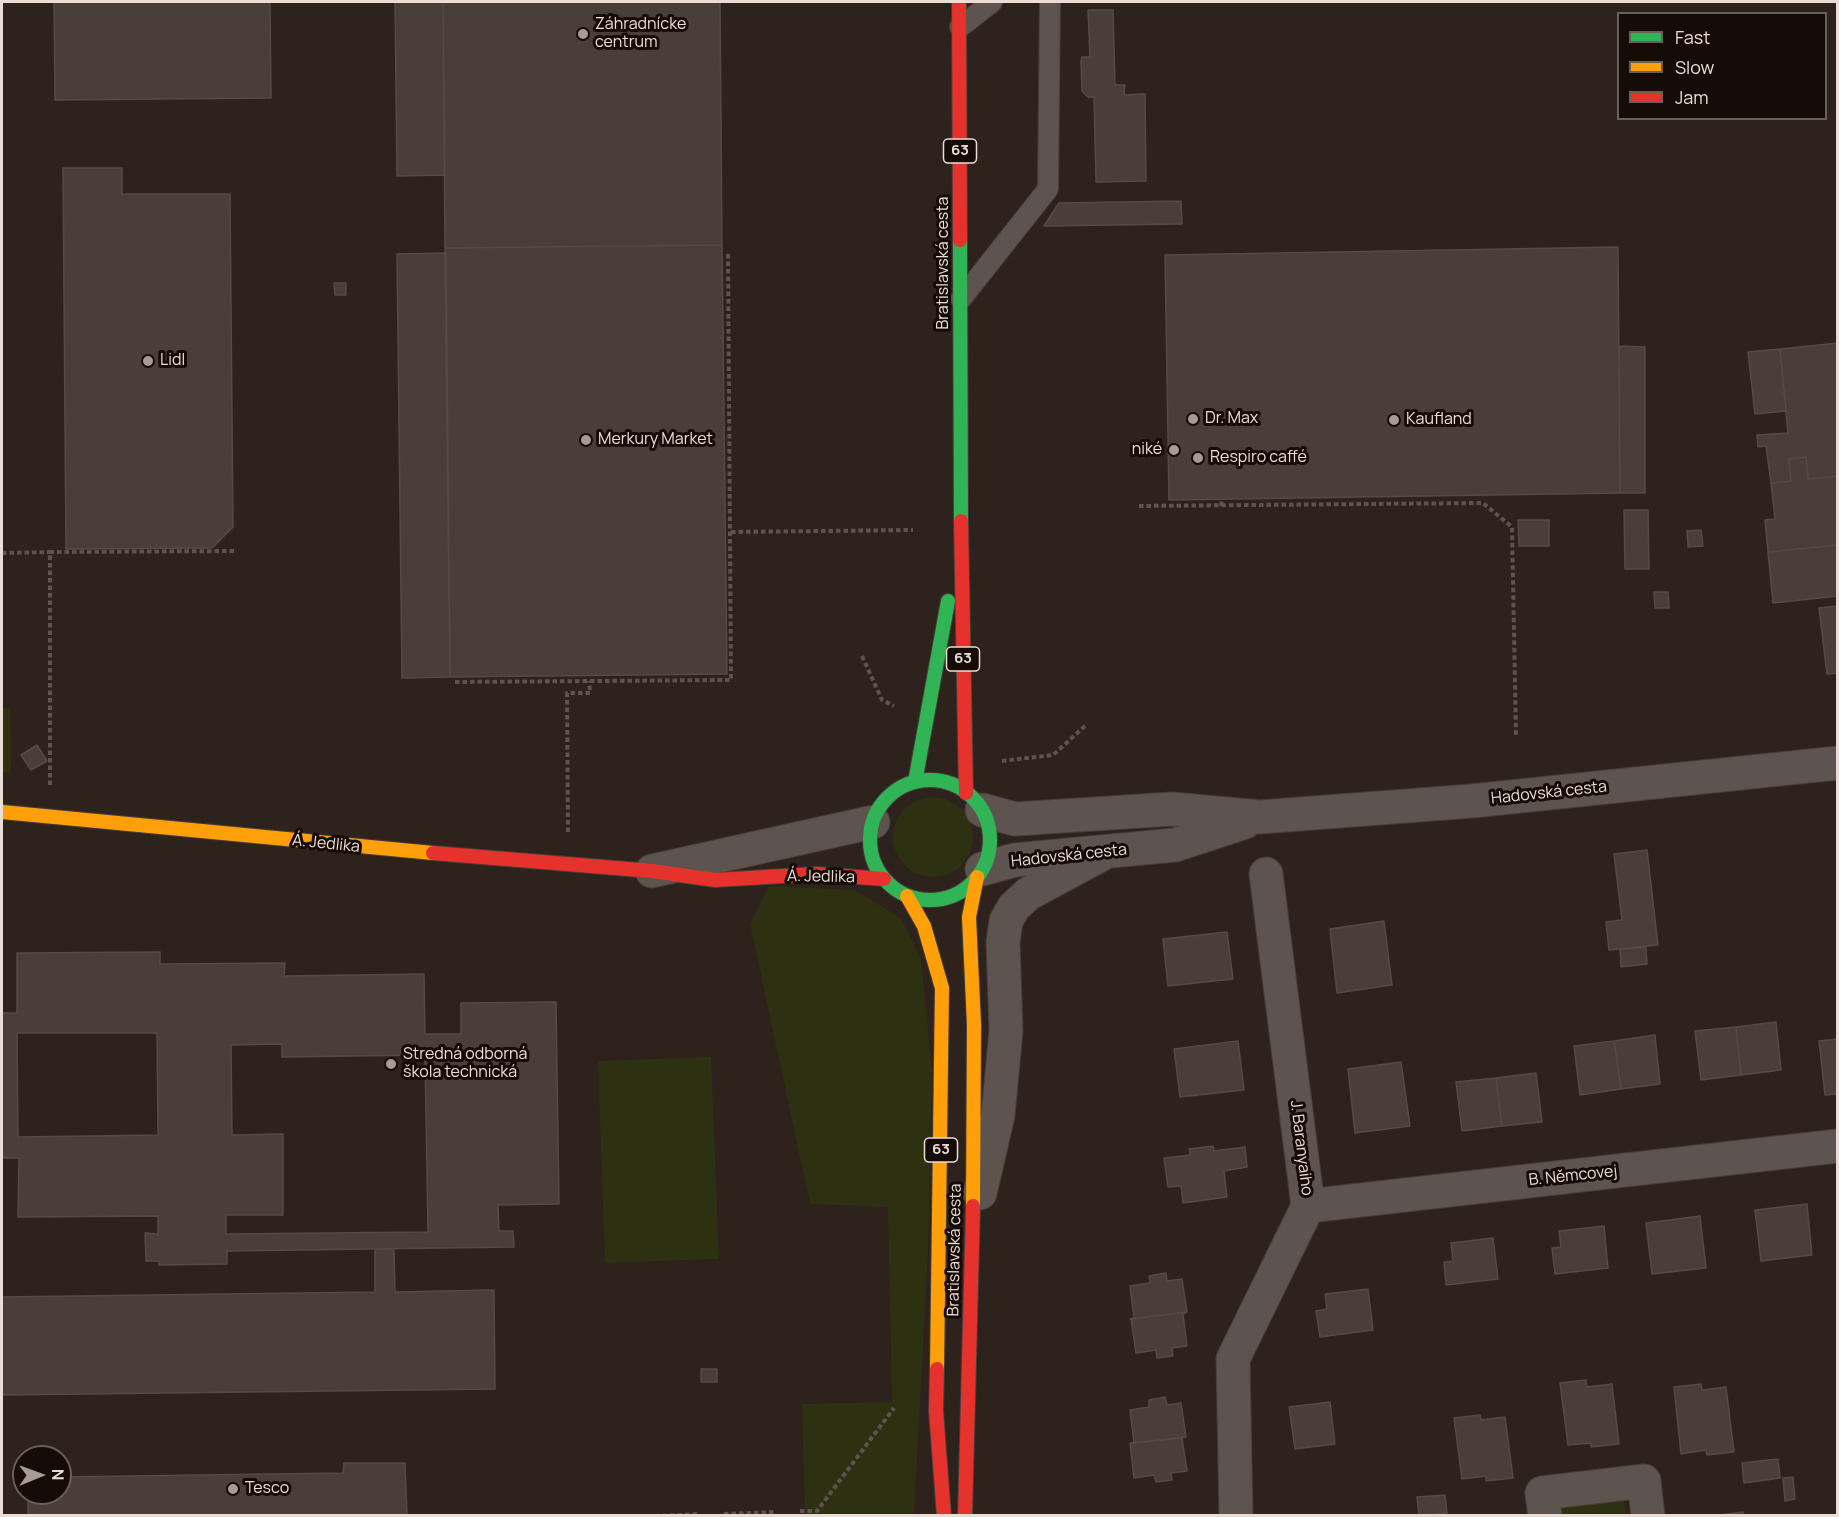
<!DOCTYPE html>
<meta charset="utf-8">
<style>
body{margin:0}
#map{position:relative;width:1839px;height:1517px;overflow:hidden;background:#2d221c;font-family:Manrope,sans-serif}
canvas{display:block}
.frame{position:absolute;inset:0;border:3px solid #ebdcd5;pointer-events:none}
.legend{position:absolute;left:1617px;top:12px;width:210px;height:108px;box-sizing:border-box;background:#150b07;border:2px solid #6b5f59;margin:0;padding:8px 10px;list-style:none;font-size:18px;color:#ebdcd5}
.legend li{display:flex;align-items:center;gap:12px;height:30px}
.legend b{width:30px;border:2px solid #6b5f59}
.north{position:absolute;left:12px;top:1445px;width:60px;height:60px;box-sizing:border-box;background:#150b07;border:2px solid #6b5f59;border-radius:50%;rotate:89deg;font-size:16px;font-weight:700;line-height:24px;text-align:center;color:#ebdcd5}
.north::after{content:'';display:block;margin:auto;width:21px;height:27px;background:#a89b94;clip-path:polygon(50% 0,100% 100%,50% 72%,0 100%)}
</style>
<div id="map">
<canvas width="1839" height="1517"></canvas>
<div class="frame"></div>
<ul class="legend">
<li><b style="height:8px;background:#30b455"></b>Fast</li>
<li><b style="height:8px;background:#ff9f0a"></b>Slow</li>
<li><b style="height:8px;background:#e5322d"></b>Jam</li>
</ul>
<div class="north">N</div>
</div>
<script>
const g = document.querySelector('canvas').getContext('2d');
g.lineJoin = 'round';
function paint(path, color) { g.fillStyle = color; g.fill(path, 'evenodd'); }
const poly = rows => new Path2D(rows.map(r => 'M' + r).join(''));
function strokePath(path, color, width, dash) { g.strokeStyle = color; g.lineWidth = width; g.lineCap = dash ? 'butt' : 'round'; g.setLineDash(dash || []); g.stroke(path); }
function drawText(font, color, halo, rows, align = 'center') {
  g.font = font + ' Manrope,sans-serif'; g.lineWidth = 6; g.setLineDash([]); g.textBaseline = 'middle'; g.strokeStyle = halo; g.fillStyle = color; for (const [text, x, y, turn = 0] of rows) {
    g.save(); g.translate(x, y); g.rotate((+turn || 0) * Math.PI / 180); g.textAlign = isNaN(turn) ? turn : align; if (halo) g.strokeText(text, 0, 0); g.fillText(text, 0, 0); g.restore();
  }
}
paint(poly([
 [2,708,10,708,11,773,2,772],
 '893 837a40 40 0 1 1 80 0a40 40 0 1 1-80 0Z',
 [769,886,855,890,902,919,921,959,932,1070,928,1253,914,1515,805,1515,802,1404,892,1402,888,1207,810,1204,750,924],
 [711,1057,719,1259,605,1263,598,1061],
 [1624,1499,1626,1515,1556,1515,1555,1508]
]), '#2d3111');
const building = poly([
 [54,2,270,2,271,98,55,100,54,2],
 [395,2,443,2,445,175,397,176,395,2],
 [443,2,720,2,722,245,445,248,443,2],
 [1088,10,1113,10,1115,85,1125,85,1124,95,1145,94,1146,181,1096,182,1094,97,1088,97,1082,91,1081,61,1082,57,1090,57,1088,10],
 [63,168,122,168,122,194,230,194,233,527,212,548,66,549,63,168],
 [1181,201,1182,224,1044,226,1059,203,1181,201],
 [722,245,727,674,450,677,445,248,722,245],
 [1618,247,1620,493,1169,500,1165,255,1618,247],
 [446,253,450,677,402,678,397,254,446,253],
 [334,283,346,283,346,295,335,295,334,283],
 [1838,343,1838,476,1808,479,1806,457,1789,459,1791,481,1771,483,1766,446,1758,447,1757,435,1788,433,1780,349,1838,343],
 [1619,346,1645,347,1645,493,1620,493,1619,346],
 [1780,349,1786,411,1755,414,1748,352,1780,349],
 [1806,457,1808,479,1838,476,1838,545,1768,552,1765,520,1775,519,1771,483,1791,481,1789,459,1806,457],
 [1624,510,1648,510,1649,569,1625,569,1624,510],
 [1518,520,1549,520,1549,546,1519,546,1518,520],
 [1701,530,1703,546,1688,547,1687,531,1701,530],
 [1838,545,1838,596,1773,603,1768,552,1838,545],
 [1654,592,1668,592,1669,608,1655,608,1654,592],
 [1838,606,1838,673,1827,674,1819,608,1838,606],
 [37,745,47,761,31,770,21,755,37,745],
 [1647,850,1658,945,1609,950,1606,922,1622,920,1614,854,1647,850],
 [1384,921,1392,985,1337,993,1330,929,1384,921],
 [1227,932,1233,979,1168,986,1163,939,1227,932],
 [1646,947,1647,964,1621,967,1620,949,1646,947],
 [160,952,160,964,285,963,284,976,424,974,425,1034,461,1034,461,1003,556,1002,559,1204,498,1205,499,1231,513,1231,514,1247,227,1251,227,1264,159,1265,159,1261,146,1261,145,1233,158,1234,158,1216,18,1217,19,1158,2,1158,2,1013,17,1013,17,953,160,952],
 [17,1033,157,1033,158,1135,18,1137,17,1033],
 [282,1044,282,1057,425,1055,428,1232,226,1234,226,1215,283,1215,283,1134,232,1135,231,1045,282,1044],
 [1776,1022,1781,1070,1741,1075,1736,1027,1776,1022],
 [1736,1027,1741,1075,1701,1080,1695,1031,1736,1027],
 [1655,1035,1660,1084,1621,1089,1614,1041,1655,1035],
 [1838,1039,1838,1094,1825,1095,1819,1041,1838,1039],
 [1238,1041,1244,1090,1180,1097,1174,1049,1238,1041],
 [1614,1041,1621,1089,1580,1095,1574,1046,1614,1041],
 [1401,1062,1410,1126,1355,1133,1348,1069,1401,1062],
 [1536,1073,1542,1122,1502,1126,1496,1078,1536,1073],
 [1496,1078,1502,1126,1462,1131,1456,1082,1496,1078],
 [1213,1146,1214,1151,1245,1147,1247,1167,1224,1171,1227,1197,1183,1203,1181,1186,1168,1187,1164,1158,1190,1155,1189,1149,1213,1146],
 [1807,1204,1812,1255,1761,1261,1755,1210,1807,1204],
 [1700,1216,1706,1268,1652,1274,1646,1223,1700,1216],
 [1604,1226,1608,1268,1555,1274,1552,1248,1561,1247,1559,1231,1604,1226],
 [1493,1238,1498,1279,1446,1285,1444,1262,1453,1261,1451,1243,1493,1238],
 [375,1249,394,1249,395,1292,494,1290,495,1389,2,1395,2,1297,375,1292,375,1249],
 [1166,1273,1167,1281,1182,1279,1187,1312,1130,1319,1134,1318,1130,1286,1150,1283,1149,1276,1166,1273],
 [1368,1289,1373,1330,1320,1337,1316,1311,1327,1309,1325,1294,1368,1289],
 [1187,1312,1183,1314,1187,1346,1172,1348,1173,1356,1157,1358,1156,1350,1136,1353,1131,1319,1187,1312],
 [701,1369,717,1369,717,1382,701,1382,701,1369],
 [1586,1380,1587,1387,1612,1384,1619,1444,1591,1447,1591,1443,1568,1445,1560,1383,1586,1380],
 [1701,1384,1702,1390,1726,1387,1734,1452,1707,1455,1706,1450,1681,1454,1674,1387,1701,1384],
 [1165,1397,1167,1405,1181,1403,1186,1437,1134,1443,1130,1410,1149,1407,1149,1400,1165,1397],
 [1330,1402,1335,1444,1295,1449,1289,1407,1330,1402],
 [1480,1415,1481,1420,1505,1417,1513,1478,1486,1481,1486,1476,1462,1479,1454,1418,1480,1415],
 [1182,1438,1187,1471,1171,1473,1172,1480,1156,1482,1154,1475,1134,1478,1130,1443,1182,1438],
 [1778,1459,1780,1478,1744,1483,1742,1463,1778,1459],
 [344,1463,405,1463,407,1516,28,1516,28,1493,60,1493,60,1477,343,1473,344,1463],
 [1793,1477,1795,1499,1785,1501,1783,1478,1793,1477],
 [1445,1495,1447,1513,1419,1516,1417,1497,1445,1495],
 [1743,1512,1743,1516,1711,1516,1743,1512]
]);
paint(building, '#4a3e38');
strokePath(building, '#554b46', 1.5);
const lane = poly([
 [960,27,992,2],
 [961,299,1048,189,1050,2]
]);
const street = poly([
 [982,810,1015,819,1172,809,1260,817,1472,801,1838,763],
 [982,869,1015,860,1175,845,1245,822],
 [652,871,873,822],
 [980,1193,998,1115,1006,1031,1003,942,1006,921,1014,907,1028,894,1104,853],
 [1308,1206,1838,1146],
 [1236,1516,1233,1359,1308,1206,1266,874],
 [1545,1516,1542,1493,1644,1481,1648,1516]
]);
const fast = poly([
 [960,240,961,521],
 '870 840a60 60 0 1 1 120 0a60 60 0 1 1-120 0Z',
 [915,782,948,601]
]);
const slow = poly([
 [2,812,433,853],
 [907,896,924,926,942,988,937,1369],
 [973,1206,974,1025,969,917,977,877]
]);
const jam = poly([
 [959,2,960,240],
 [961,521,966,793],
 [433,853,652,871,715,880,817,874,884,879],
 [937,1369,936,1411,944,1516],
 [965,1516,973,1206]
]);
strokePath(lane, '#483e39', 22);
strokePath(street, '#483e39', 35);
strokePath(fast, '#483e39', 16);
strokePath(slow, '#483e39', 16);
strokePath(jam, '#483e39', 16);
strokePath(poly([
 [1139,506,1483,503,1512,527,1516,736],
 [1221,506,1222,499],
 [731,532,913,530],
 [2,553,50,552],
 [862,656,882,700,894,706],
 [455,682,731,680,728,252],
 [1002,761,1053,755,1085,726],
 [50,785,50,552,236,551],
 [568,832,567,693,590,693,589,681],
 [800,1511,817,1511,894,1408],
 [724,1514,776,1512],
 [655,1516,699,1514]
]), '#5d5450', 4, [4.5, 3]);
strokePath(lane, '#5d5450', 20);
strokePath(street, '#5d5450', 33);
strokePath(fast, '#30b455', 14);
strokePath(slow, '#ff9f0a', 14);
strokePath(jam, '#e5322d', 14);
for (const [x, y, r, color] of [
 [583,34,6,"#a89b94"],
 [148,361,6,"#a89b94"],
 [1193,419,6,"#a89b94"],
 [1394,420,6,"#a89b94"],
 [586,440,6,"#a89b94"],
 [1174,450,6,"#a89b94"],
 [1198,458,6,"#a89b94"],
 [391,1064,6,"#a89b94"],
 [233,1489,6,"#a89b94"]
]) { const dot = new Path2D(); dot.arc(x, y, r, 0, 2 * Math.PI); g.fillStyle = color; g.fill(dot); strokePath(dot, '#150b07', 2); }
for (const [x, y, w] of [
 [960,151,33],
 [963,659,33],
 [941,1150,33]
]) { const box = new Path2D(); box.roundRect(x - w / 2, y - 12, w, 24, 4.5); g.fillStyle = '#150b07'; g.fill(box); strokePath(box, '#ebdcd5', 1.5); }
drawText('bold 15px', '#ebdcd5', null, [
 ["63",960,151],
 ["63",963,659],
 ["63",941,1150]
]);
drawText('16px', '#ebdcd5', '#150b07', [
 ["Záhradnícke",595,25],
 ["centrum",595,43],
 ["Lidl",160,361],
 ["Dr. Max",1205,419],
 ["Kaufland",1406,420],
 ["Merkury Market",598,440],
 ["niké",1162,450,"right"],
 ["Respiro caffé",1210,458],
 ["Stredná odborná",403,1055],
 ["škola technická",403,1073],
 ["Tesco",245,1489]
], 'left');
drawText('16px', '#ebdcd5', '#150b07', [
 ["Bratislavská cesta",944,263,-90],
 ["Hadovská cesta",1549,793,-6],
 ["Á. Jedlika",326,844,6],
 ["Hadovská cesta",1069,856,-6],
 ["Á. Jedlika",821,877,1],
 ["J. Baranyaiho",1301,1148,83],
 ["B. Němcovej",1573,1176,-6],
 ["Bratislavská cesta",955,1250,-89]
]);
</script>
